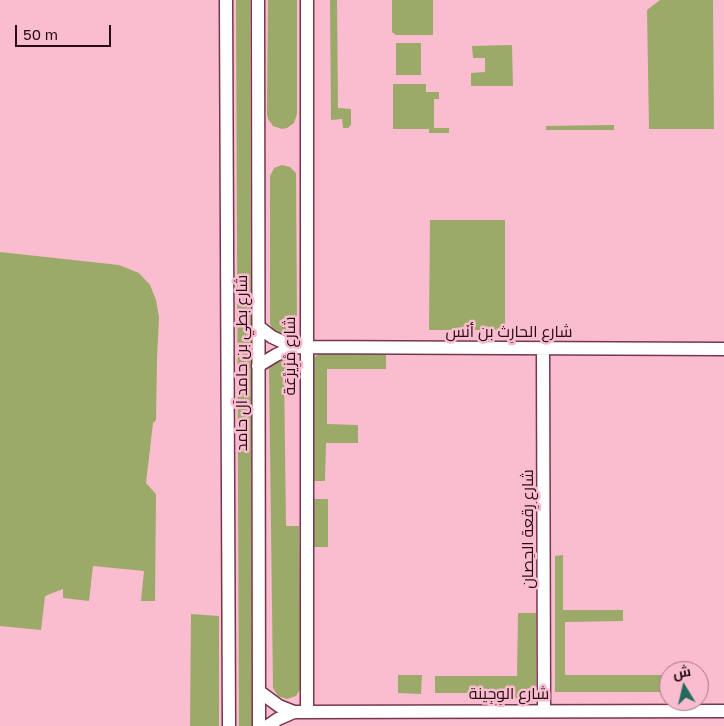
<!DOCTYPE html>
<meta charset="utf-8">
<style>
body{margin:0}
#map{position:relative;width:724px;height:726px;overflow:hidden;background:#fabccf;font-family:"Golos Text",Cairo,sans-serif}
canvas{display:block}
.north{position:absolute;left:659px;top:661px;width:50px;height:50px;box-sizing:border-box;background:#fabccf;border:1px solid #a67685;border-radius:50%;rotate:351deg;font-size:14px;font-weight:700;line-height:20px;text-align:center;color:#270c16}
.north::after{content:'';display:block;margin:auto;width:18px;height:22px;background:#23695c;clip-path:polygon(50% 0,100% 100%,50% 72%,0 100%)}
.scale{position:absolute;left:15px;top:25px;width:96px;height:22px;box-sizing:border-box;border:2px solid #270c16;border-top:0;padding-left:6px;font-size:15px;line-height:18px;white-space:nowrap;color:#270c16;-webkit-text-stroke:4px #fabccf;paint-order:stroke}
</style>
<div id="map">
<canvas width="724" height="726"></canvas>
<div class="north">ش</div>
<div class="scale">50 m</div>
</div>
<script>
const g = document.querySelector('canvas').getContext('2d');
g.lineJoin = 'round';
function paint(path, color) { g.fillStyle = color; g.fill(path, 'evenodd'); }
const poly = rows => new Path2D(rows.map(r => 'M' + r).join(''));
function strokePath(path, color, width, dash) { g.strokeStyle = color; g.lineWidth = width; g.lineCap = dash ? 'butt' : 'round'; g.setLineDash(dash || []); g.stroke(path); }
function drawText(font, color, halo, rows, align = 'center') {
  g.font = font + ' "Golos Text",Cairo,sans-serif'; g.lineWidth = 5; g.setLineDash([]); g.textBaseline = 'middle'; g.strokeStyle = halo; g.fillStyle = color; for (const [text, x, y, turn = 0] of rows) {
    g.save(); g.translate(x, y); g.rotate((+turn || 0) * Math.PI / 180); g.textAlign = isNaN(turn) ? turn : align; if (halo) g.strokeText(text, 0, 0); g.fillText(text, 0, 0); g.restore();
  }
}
paint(poly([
 [236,0,250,0,252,726,239,726],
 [268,0,297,0,297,114,294,123,287,128,282,129,273,126,268,119,267,114],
 [330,0,337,0,338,108,351,109,351,125,348,128,343,128,342,119,331,120],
 [392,0,433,0,433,35,396,35,392,32],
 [660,0,713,0,714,129,649,129,647,10],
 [396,43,421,43,421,75,396,75],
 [512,45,513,86,471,86,471,73,485,72,485,58,473,58,472,46],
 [393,84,426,84,426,92,439,92,439,99,434,99,434,128,449,128,449,133,429,133,429,129,393,129],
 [614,125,614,130,546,130,546,126],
 [282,165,290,167,296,173,297,321,294,330,287,335,282,335,274,331,270,324,270,176,274,168],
 [430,220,505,220,505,330,429,330],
 [0,252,119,265,139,273,150,285,156,300,159,317,157,359,156,420,153,423,146,483,156,494,155,601,141,601,144,571,93,566,89,601,63,598,63,589,45,596,41,630,0,626],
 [320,353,386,353,386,369,327,369,327,424,358,425,358,443,326,443,325,481,312,481,312,359],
 [290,355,294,357,298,366,297,370,284,370,286,526,299,526,301,688,296,696,287,699,278,696,273,688,269,367,271,362],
 [313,499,328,499,328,547,313,547],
 [563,555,563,610,623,610,623,621,565,622,565,675,669,675,669,692,555,692,555,556],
 [518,613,536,613,536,688,530,695,523,698,512,698,512,693,435,693,435,676,517,676],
 [191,614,219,616,219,726,190,726],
 [398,675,422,675,421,694,398,693]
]), '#9baa68');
const minor = poly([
 [226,0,229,726],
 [258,0,259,726],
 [307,0,307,712],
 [259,327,272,337,294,347,724,349],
 [543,348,544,710],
 [258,366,276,355,294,347],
 [260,692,279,706,294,712,724,711],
 [268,726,278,719,294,712]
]);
strokePath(minor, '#77364d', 15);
strokePath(minor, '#fff', 12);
drawText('16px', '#270c16', '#fabccf', [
 ["شارع الحارِث بن أنَس",509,332],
 ["شارع مْزِيرْعَة",290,356,-90],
 ["شارع بطي بن حامد آل حامد",242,363,-90],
 ["شارع رِقعة الحِصان",528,529,-90],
 ["شارع الوِجِينة",509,694]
]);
</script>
